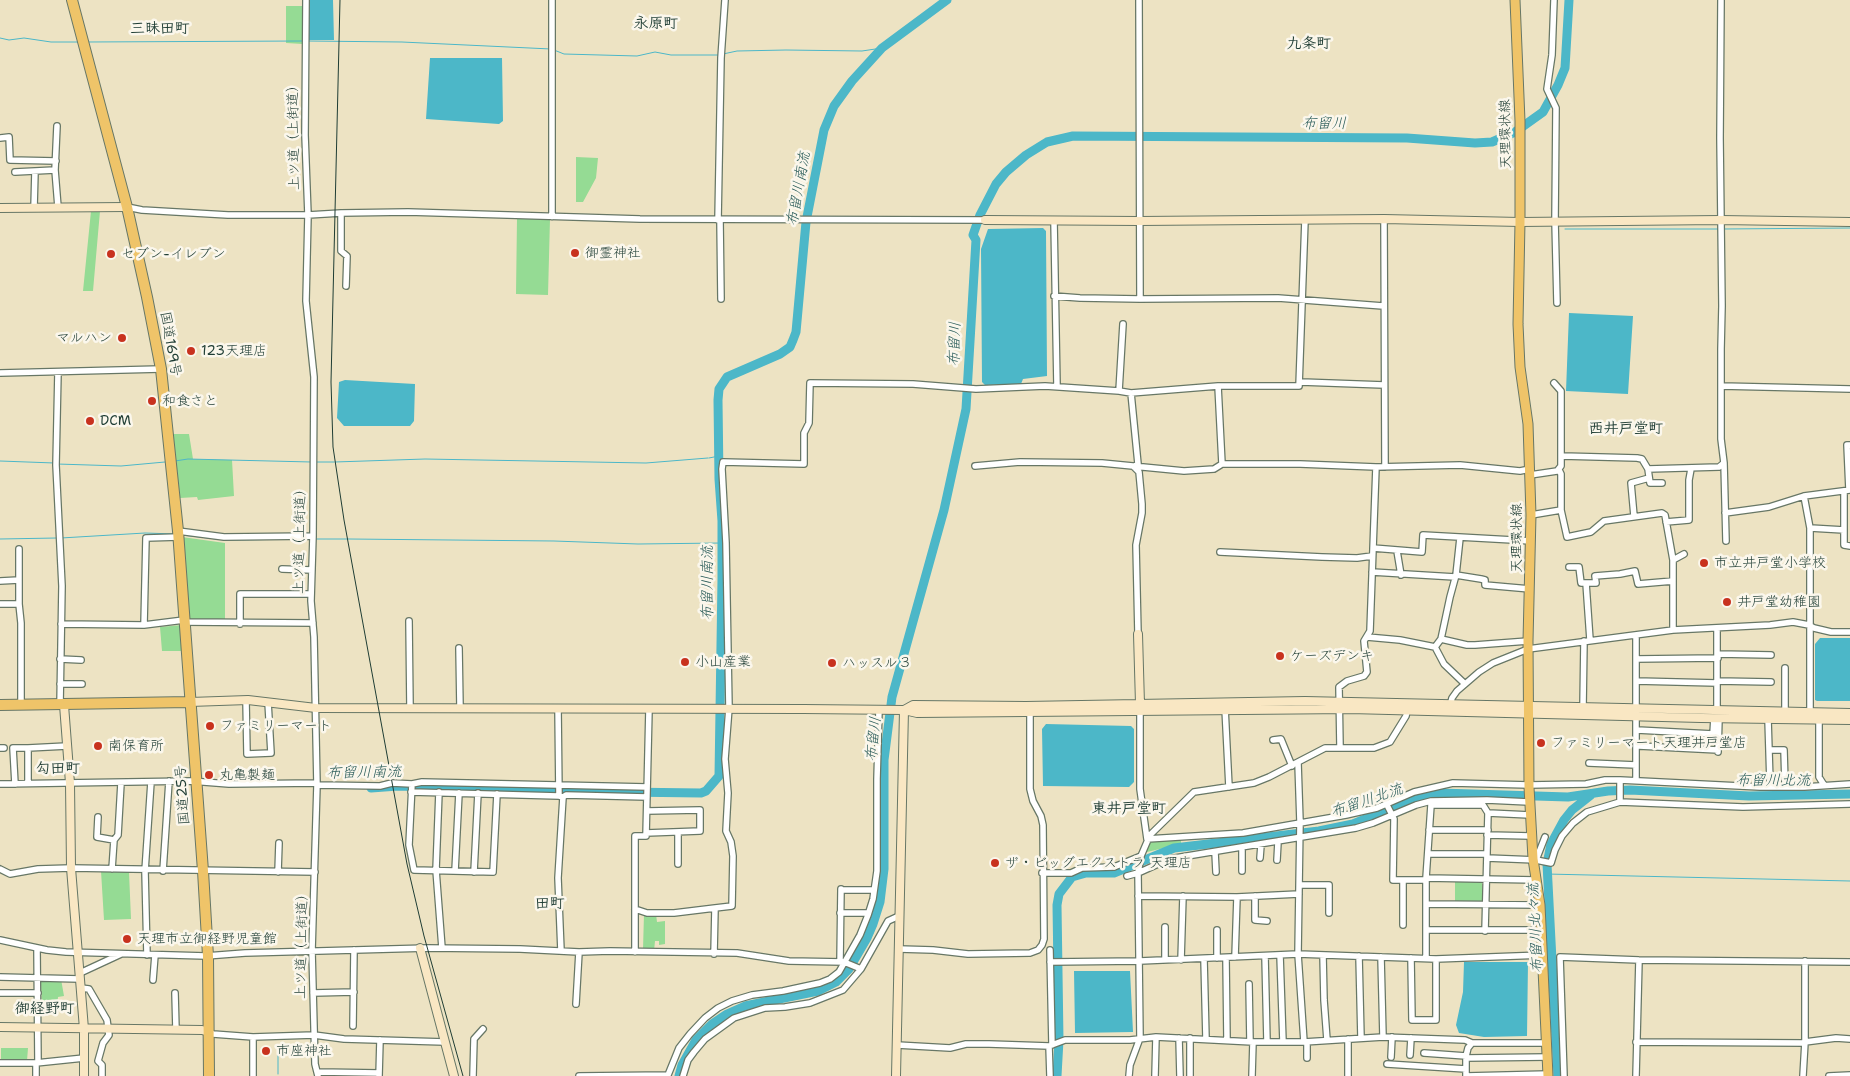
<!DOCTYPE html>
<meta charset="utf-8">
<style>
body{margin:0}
canvas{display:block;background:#ede3c3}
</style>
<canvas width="1850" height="1076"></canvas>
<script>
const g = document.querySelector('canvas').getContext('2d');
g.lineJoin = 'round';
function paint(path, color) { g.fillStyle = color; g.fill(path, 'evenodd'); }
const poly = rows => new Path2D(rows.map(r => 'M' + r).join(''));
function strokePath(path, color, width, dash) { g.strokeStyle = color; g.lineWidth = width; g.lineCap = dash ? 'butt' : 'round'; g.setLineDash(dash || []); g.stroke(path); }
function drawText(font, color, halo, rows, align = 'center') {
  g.font = font + ' "Shantell Sans","Klee One",sans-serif'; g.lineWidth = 5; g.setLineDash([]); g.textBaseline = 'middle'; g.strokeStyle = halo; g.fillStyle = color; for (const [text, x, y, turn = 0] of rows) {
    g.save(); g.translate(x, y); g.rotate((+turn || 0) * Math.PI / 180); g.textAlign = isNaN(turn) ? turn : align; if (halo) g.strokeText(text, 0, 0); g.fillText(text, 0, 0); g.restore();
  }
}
paint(poly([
 [286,6,304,6,303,44,286,43],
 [576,157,598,158,596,178,583,202,576,202],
 [91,211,100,211,93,291,83,291],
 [517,218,550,219,548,295,516,294],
 [173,434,189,434,193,459,232,460,234,496,198,500,197,497,180,498],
 [182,537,225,543,225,619,187,619],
 [182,625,185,651,162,651,160,627],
 [1181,840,1181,844,1147,852,1145,851,1149,841],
 [101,871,129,872,131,919,104,920],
 [1455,881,1480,881,1482,883,1482,901,1480,903,1455,902],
 [644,913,656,914,657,922,665,921,665,944,659,945,659,941,655,941,654,951,643,950],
 [44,979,61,979,64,996,58,997,57,1009,42,1012,41,982],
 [1,1048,28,1048,27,1061,1,1061]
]), '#95db94');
paint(poly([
 [308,0,333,0,334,40,308,40],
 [430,58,502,58,503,121,499,124,426,119],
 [1043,228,1046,231,1047,376,1023,379,1021,384,985,385,982,382,981,249,988,229],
 [1569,313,1633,316,1628,394,1566,391],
 [345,380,415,384,414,421,410,426,344,426,337,418,339,382],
 [1820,638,1850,638,1850,701,1817,701,1815,700,1815,644],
 [1046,724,1131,726,1134,729,1134,782,1129,787,1043,786,1042,729],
 [1464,962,1528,962,1527,1036,1484,1037,1459,1033,1456,1025,1463,992],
 [1074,971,1130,971,1133,1032,1075,1033]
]), '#4cb7c8');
strokePath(poly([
 [0,38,9,40,24,38,51,42,78,42],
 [307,41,402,42,551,49],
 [87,42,303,41],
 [554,50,564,54,637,56,655,52,671,55,719,55],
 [723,54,737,51,786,50,862,51,882,48],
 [1565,229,1719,229],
 [1723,229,1850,228],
 [709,458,719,456],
 [0,461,54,463],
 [175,461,188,459,311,462],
 [316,462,334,462],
 [335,462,425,459,646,463,708,458],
 [57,464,121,466,165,462],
 [182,535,225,540,310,539],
 [61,538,145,533,175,534],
 [0,539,57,538],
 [315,539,347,539],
 [348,539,554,541,638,544,722,543],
 [1546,874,1850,881],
 [278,1074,278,1054]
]), '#4cb7c8', 1);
strokePath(poly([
 [371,788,398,786,545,791,701,793,706,791,719,776,722,579,722,521,719,479,718,400,719,389,727,377,780,354,790,347,793,340,796,332,806,222,824,130,834,106,852,81,882,48,947,0],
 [679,1076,682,1065,696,1040,712,1024,727,1014,745,1006,818,991,836,982,849,969,867,938,873,924,880,902,884,869,884,760,892,697,944,510,966,409,976,240,973,235,980,215,996,184,1006,172,1026,155,1047,142,1073,136,1407,138,1475,143,1492,142,1515,132,1543,112,1558,85,1565,68,1569,0],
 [1057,1076,1059,1040,1057,905,1059,894,1072,877,1086,873,1114,873,1174,848,1319,831,1353,824,1409,801,1440,793,1568,797,1608,791,1630,790,1749,796,1850,794],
 [1558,1076,1547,864,1551,844,1564,820,1572,810,1591,795]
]), '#4cb7c8', 9);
const street = poly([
 [306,0,305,135,308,215,306,301,314,377,313,536,311,601,314,637,317,785,312,951,315,1064,318,1076],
 [552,0,552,217],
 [1139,0,1140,299],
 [1554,0,1552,55,1547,89,1556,108,1555,221,1557,303],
 [57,126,55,170,58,207],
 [0,138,9,137,10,160,56,161],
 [15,172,55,170],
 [127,207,142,210,228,215,308,215,341,213,408,212,640,219,985,220],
 [34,208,35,171],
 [341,213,341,251,347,256,346,286],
 [1384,219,1385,467],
 [718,220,721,58,725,0],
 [720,220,721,299],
 [1054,221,1057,386],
 [1054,296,1080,298,1140,299,1278,298,1383,306],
 [58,372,56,465,62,586,60,705],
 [0,373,161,369],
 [1301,382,1384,385],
 [1218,386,1222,464],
 [1721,386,1850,389],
 [1119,391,1123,324],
 [1131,393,1138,464,1134,467],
 [1562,456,1637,458,1642,459,1648,469,1650,483,1662,483],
 [1724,463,1726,541],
 [975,466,1020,462,1102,463,1184,471,1214,469,1222,464,1300,464,1376,467,1460,465,1520,471,1530,469],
 [1134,467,1139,472,1142,504,1142,513,1136,545,1138,634],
 [1648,469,1719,467,1724,463,1721,439,1721,349,1722,306,1720,138,1721,0],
 [1530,475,1557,471,1561,466,1561,391,1554,383],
 [1849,490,1847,445,1850,445],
 [1844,491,1844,545,1850,546],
 [1804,496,1810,528,1844,530],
 [1561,510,1567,537,1591,532,1604,521,1662,513,1665,515,1673,560],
 [1725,513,1769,507,1804,496,1850,490],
 [1531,515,1561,510,1561,474,1559,470],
 [1634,516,1631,483,1649,478],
 [1666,522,1689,520,1689,480,1691,469],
 [1810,528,1810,716],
 [178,531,224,537,313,536],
 [1373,548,1422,552,1423,535,1531,541],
 [19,549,19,604,21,623,21,705],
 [1397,551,1401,575],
 [1220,552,1322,557,1357,558,1372,556],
 [1569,567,1579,567,1581,583,1596,583,1595,576,1620,574,1635,571,1638,584,1673,581],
 [282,569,312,570],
 [1372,572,1455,577],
 [1456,575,1481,579,1485,580,1485,585,1530,589],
 [0,581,19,580],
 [1586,583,1590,640],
 [0,604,19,604],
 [409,621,410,708],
 [185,622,313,623],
 [61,624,144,625,184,620],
 [240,624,240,594,311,594],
 [144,625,146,538,179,537],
 [1673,630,1673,560,1684,554],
 [1636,635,1636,780],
 [1367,637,1400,640,1435,647],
 [1441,639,1467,645,1475,645,1528,641],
 [1435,647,1441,639,1450,597,1456,575,1460,538],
 [1435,647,1444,664,1465,684],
 [459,648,460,708],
 [1718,654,1771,655],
 [60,659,81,660],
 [1636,659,1718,658],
 [1636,681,1717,683],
 [1717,681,1771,682],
 [60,684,82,684],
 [246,700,247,754,271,753,268,702],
 [1450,706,1452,698,1457,691,1479,672,1493,663,1528,649,1673,630,1770,625,1793,622,1809,625,1814,628,1831,632,1850,632],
 [1140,707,1140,789,1147,839],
 [1583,707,1584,641],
 [558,708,559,796,563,797,558,878,561,951],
 [1225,708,1229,787],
 [1717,711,1717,628],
 [1785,712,1785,668],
 [1768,719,1770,783],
 [1819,719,1819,777,1824,785],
 [1637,730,1713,734,1714,718],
 [1273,740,1281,739,1292,766],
 [1639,746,1718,750],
 [1340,747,1339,687,1347,681,1364,676,1367,672,1364,641,1370,631,1376,467],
 [0,748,4,748],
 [1769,750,1784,750,1785,784],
 [1718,752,1719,718],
 [1298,763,1300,822,1298,954,1304,1042],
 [1589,763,1636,765],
 [28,783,28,748,67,746],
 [0,784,191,781,229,784,317,783],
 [15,784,13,748,28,748],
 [412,784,409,845,414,870,493,872,497,794],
 [317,785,380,786,392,783,412,784,422,782,647,787],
 [411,792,559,796],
 [439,792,436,870,442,948],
 [563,797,566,795,647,797],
 [1620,802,1620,780],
 [1386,803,1394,819,1393,880,1426,880],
 [1488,813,1530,815],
 [98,817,97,837,114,840],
 [1429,830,1488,830],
 [678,832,678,864],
 [646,833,700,831,700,810,647,811],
 [1487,835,1531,836],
 [1147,839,1243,833,1346,815,1377,808,1414,792,1453,783,1529,785,1586,784,1605,780,1620,780,1760,787,1804,787,1850,784],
 [1215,852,1216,872],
 [1428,854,1487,854],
 [1260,858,1261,845],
 [1487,858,1536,860,1551,863,1555,850,1562,836,1573,823,1587,812,1620,802,1743,807,1850,804],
 [1277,860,1278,842],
 [1536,860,1545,837],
 [0,869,10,874,38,869,71,868,315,872],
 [112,869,114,840,118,835,121,783],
 [163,871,169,781],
 [455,871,459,793],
 [1242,871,1242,847],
 [278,872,279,843],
 [474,872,478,793],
 [1042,873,1071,873,1082,868,1114,867,1141,856],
 [1127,876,1138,873,1169,859,1356,828,1373,823,1416,805,1431,801,1487,800,1529,802],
 [1426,878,1536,880],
 [1403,880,1403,925],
 [1299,885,1329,885,1329,913],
 [841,890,874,890],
 [1138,896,1237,897,1299,894],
 [1255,896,1255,920,1267,921],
 [1426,904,1540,905],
 [635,909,647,913,674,913,715,908],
 [840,913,868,913],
 [1427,930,1541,930],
 [0,940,47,950,66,952,206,956,245,953,428,948,520,949,579,952,610,951,737,953,789,961,844,962,861,969],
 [37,948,38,1063],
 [899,949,933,950,968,954,1030,953,1038,950,1042,945,1044,939,1043,825,1041,816,1033,801,1030,789,1030,710],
 [1050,950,1052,1045],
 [635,952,635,836,646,836,649,709],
 [714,954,715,908,732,906,733,856,731,842,726,831,728,793,725,759,729,708,726,543,722,469,723,462,804,464,804,433,809,423,810,383,913,384,976,389,1045,386,1119,391,1131,393,1218,386,1299,386,1305,220],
 [147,955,145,871,151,782],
 [1280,955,1283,1042],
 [1323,955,1324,1000,1327,1040],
 [1265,956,1267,1042],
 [1359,956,1361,1038],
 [1235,957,1237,897],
 [1381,957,1383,1037],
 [1217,958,1217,930],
 [1226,958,1227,1040],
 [1411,958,1412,1020,1436,1020,1436,959],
 [1426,958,1426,878,1431,805,1483,805,1488,813,1485,931],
 [1204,959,1206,1039],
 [1165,960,1165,927],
 [1181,960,1183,896],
 [840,962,841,889],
 [1050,962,1140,961,1298,954,1436,959,1543,955],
 [80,973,121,954],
 [0,977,80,979],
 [153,980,155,955],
 [1249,984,1250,1042],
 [81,988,89,989,107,1020,109,1035,103,1043,98,1061,102,1065,102,1076],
 [0,993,38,993],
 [175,993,176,1030],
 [313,993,354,992],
 [576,1004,579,952],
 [353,1026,354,950],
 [209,1032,213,1034,253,1037,314,1035,344,1039,445,1042],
 [1179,1038,1180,1076],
 [1190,1038,1190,1076],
 [1636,1042,1804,1043],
 [1805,1042,1836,1038,1850,1039],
 [1472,1043,1546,1043],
 [897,1045,950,1048,966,1044,989,1044,1049,1046,1065,1040,1130,1040,1156,1037,1253,1042,1304,1042,1383,1037,1465,1040,1472,1043,1468,1048,1466,1056,1466,1076],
 [1049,1046,1050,1076],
 [1424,1053,1466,1056],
 [1410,1055,1411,1038],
 [1391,1057,1392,1037],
 [1307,1058,1307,1042],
 [1466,1058,1547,1057],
 [0,1063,36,1063,84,1058],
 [1387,1064,1466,1069],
 [318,1072,379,1073],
 [36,1076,36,1063],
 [253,1076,253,1037],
 [379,1076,380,1040],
 [473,1076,474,1039,483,1029],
 [579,1076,668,1075,679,1048,690,1034,705,1018,718,1008,732,1001,752,995,783,991,820,983,830,979,839,972,860,935,868,915,873,899,877,871,877,779,879,710],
 [683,1076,688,1060,694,1052,705,1039,734,1018,765,1008,785,1007,810,1003,843,990,861,969,888,921,899,916],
 [1129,1076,1130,1065,1140,1038,1138,873,1141,856,1150,835,1194,792,1254,783,1269,777,1325,748,1374,748,1390,742,1406,716,1408,707],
 [1155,1076,1156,1037],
 [1252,1076,1253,1042],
 [1348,1076,1348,1039],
 [1466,1076,1548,1074],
 [1564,1076,1560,957,1639,960,1850,962],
 [1636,1076,1639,960],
 [1803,1076,1805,1042,1805,961],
 [1829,1076,1850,1075]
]);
const secondary = poly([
 [0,208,127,207],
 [985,220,1139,221,1384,219,1520,222,1721,220,1850,222],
 [1138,634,1140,704],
 [190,702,248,700,316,708,803,709,904,710,917,713,1350,709,1701,718,1850,720],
 [64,705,70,783,71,868,84,1029,84,1076],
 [904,710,913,705,1026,706,1305,701,1850,713],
 [420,948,454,1076],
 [0,1027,202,1030,209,1032],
 [896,1076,904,710]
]);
const primary = poly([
 [1515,0,1520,121,1520,222,1518,324,1520,367,1528,424,1531,515,1528,641,1529,787,1533,859,1540,905,1548,1076]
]);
const highway = poly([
 [72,0,127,207,147,297,161,369,178,531,203,871,208,956,209,1076],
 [0,705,190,702]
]);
strokePath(street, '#677766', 8);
strokePath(secondary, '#677766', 10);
strokePath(primary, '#677766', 11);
strokePath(highway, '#677766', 12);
strokePath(street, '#fff', 5.5);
strokePath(secondary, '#f9e7c3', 8);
strokePath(primary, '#efc469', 9);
strokePath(highway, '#efc469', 10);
strokePath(poly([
 [340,0,331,382,333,447,344,520,407,864,424,936,463,1076]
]), '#1f3d34', 1);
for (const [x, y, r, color] of [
 [575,253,5,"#c8321e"],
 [111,254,5,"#c8321e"],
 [122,338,5,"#c8321e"],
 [191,351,5,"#c8321e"],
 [152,401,5,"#c8321e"],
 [90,421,5,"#c8321e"],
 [1704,563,5,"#c8321e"],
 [1727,602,5,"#c8321e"],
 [1280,656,5,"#c8321e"],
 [685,662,5,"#c8321e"],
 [832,663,5,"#c8321e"],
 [210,726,5,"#c8321e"],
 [1541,743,5,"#c8321e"],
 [98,746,5,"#c8321e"],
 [209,775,5,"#c8321e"],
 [995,863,5,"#c8321e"],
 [127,939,5,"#c8321e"],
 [266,1051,5,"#c8321e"]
]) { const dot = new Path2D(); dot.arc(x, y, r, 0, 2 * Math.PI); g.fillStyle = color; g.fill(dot); strokePath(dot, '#fbf7ec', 2); }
drawText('14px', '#1f3d34', '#fbf7ec', [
 ["上ツ道（上街道）",294,134,-91],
 ["天理環状線",1506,134,-91],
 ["国道169号",170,344,80],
 ["上ツ道（上街道）",300,538,-89],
 ["天理環状線",1517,538,-90],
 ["国道25号",183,795,-94],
 ["上ツ道（上街道）",302,943,-89]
]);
drawText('14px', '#1f3d34', '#fbf7ec', [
 ["御霊神社",585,253],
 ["セブン-イレブン",121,254],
 ["マルハン",112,338,"right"],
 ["123天理店",201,351],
 ["和食さと",162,401],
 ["DCM",100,421],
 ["市立井戸堂小学校",1714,563],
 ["井戸堂幼稚園",1737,602],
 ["ケーズデンキ",1290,656],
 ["小山産業",695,662],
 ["ハッスル３",842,663],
 ["ファミリーマート",220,726],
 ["ファミリーマート天理井戸堂店",1551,743],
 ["南保育所",108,746],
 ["丸亀製麺",219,775],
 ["ザ・ビッグエクストラ 天理店",1005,863],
 ["天理市立御経野児童館",137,939],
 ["市座神社",276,1051]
], 'left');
drawText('bold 15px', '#1f3d34', '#fbf7ec', [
 ["永原町",656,24],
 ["三昧田町",160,29],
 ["九条町",1309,44],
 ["西井戸堂町",1626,429],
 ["勾田町",58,769],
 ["東井戸堂町",1129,809],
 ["田町",550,904],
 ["御経野町",45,1009]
]);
drawText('italic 15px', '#2a5c59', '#fbf7ec', [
 ["布留川",1324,124],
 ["布留川南流",799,189,-80],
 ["布留川",955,344,-88],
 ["布留川南流",708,583,-90],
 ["布留川",874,739,-84],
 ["布留川南流",364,773,-1],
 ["布留川北流",1773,781],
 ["布留川北流",1367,801,-19],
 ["布留川北々流",1536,928,-93]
]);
</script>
